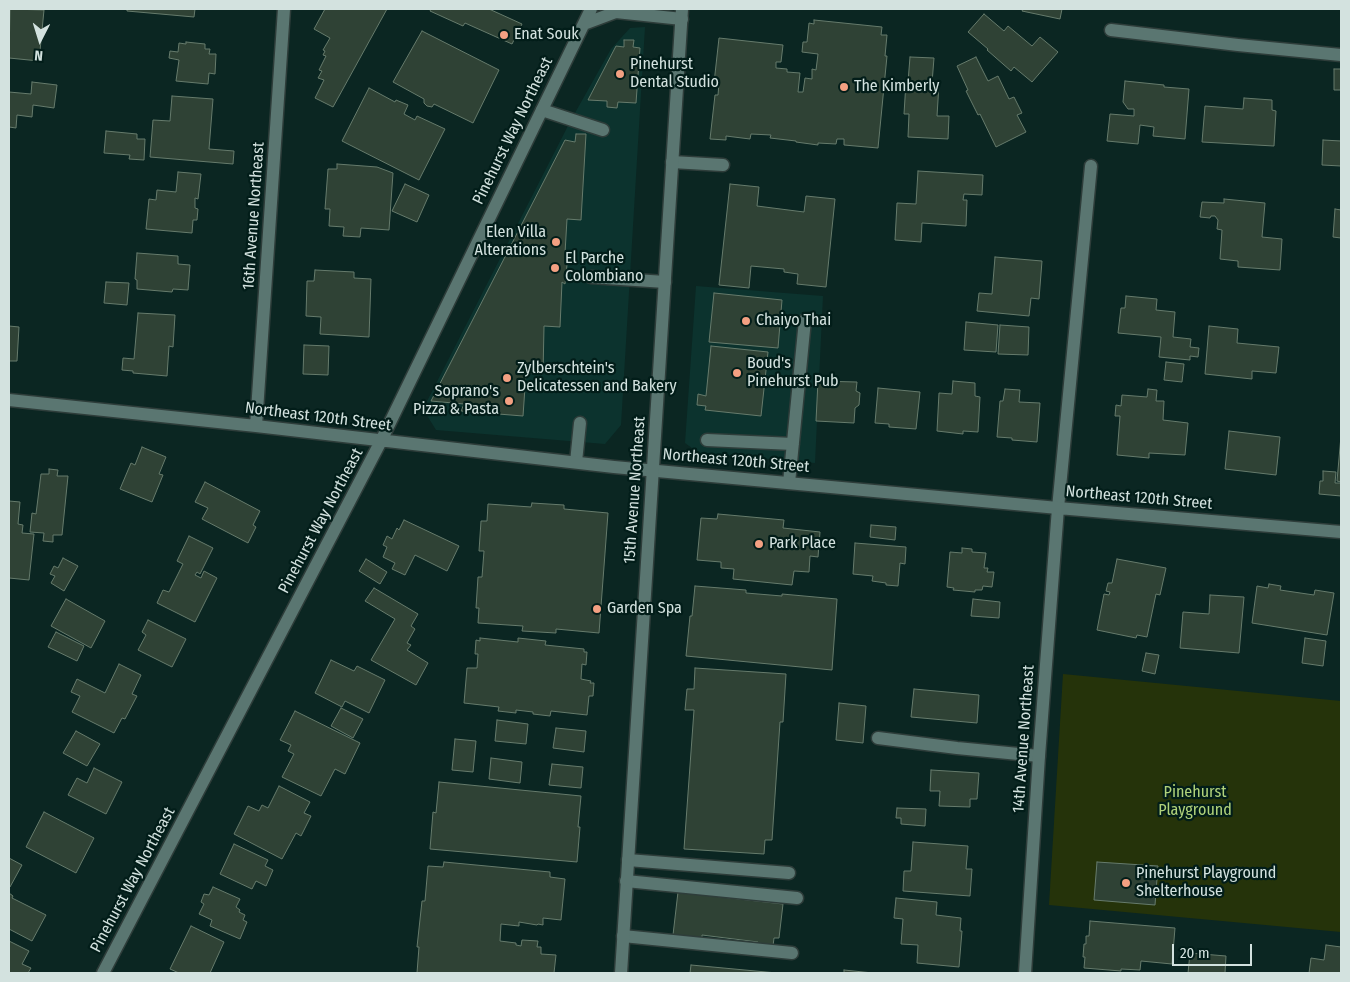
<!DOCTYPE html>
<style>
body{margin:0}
#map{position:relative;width:1350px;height:982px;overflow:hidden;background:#0b2622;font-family:"Fira Sans Condensed",sans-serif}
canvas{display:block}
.frame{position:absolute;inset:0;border:10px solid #d3e2df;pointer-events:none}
.north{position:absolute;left:15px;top:15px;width:50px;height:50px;-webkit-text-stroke:4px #021d19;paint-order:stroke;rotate:185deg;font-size:14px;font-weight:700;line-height:20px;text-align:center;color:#d3e2df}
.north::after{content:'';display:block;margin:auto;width:18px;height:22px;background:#d3e2df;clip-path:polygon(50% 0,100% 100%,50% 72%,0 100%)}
.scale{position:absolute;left:1172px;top:944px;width:80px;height:22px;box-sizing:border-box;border:2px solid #d3e2df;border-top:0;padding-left:6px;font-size:15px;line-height:18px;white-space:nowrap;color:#d3e2df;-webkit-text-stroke:4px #021d19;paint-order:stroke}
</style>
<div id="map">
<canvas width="1350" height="982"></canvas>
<div class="frame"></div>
<div class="north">N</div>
<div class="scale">20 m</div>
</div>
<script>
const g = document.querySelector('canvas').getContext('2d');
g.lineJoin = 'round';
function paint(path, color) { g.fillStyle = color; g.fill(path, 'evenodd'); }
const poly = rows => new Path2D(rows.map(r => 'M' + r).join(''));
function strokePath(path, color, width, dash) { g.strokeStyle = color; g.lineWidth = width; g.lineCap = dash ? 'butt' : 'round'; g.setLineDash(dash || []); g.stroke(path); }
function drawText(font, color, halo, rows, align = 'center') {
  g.font = font + ' "Fira Sans Condensed",sans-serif'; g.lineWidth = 4.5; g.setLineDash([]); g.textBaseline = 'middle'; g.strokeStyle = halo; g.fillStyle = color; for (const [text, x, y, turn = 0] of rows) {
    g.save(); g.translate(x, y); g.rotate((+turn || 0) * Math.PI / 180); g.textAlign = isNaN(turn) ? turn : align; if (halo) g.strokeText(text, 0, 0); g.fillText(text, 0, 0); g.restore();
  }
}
paint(poly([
 [645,27,621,425,605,444,436,430,423,409,571,120,611,49,630,28],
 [696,286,823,296,815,463,699,453,685,443]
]), '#0c332e');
paint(poly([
 [1063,674,1341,701,1341,932,1049,905]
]), '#25330a');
const building = poly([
 [10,9,44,10,39,61,9,58,10,9],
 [127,9,195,9,194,17,127,11,127,9],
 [325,9,387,9,333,107,315,98,324,80,318,78,322,71,319,70,326,56,323,55,325,51,323,50,330,38,314,29,325,9],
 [431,9,489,9,522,24,512,44,465,23,463,26,430,11,431,9],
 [1023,9,1062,9,1060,19,1022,11,1023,9],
 [984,14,1004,31,1008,26,1032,46,1040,37,1058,52,1032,82,1014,67,1011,71,987,50,988,49,968,32,984,14],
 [814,20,882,27,881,35,887,35,885,56,887,56,878,148,844,145,844,139,837,139,836,144,818,143,818,145,796,142,796,141,770,138,771,135,751,134,750,139,726,136,726,140,710,139,715,95,718,95,719,83,714,83,719,38,783,45,781,62,776,62,776,68,787,69,787,72,800,73,798,92,803,92,805,78,812,79,812,69,816,70,818,54,802,52,803,42,807,42,809,23,814,24,814,20],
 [422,31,499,70,473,123,434,104,432,107,427,106,424,103,424,99,393,82,422,31],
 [624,40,634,40,633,47,640,48,636,103,618,102,617,108,607,107,607,101,588,100,616,46,624,47,624,40],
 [186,42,205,44,205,49,210,49,209,54,216,54,215,74,209,73,208,84,176,81,179,60,169,58,170,51,178,52,179,43,186,44,186,42],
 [910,57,934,58,932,83,939,84,937,116,949,116,948,139,908,137,909,114,904,114,906,82,908,82,910,57],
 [976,57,988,81,998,76,1009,99,1014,97,1022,113,1017,115,1026,132,996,147,980,114,978,115,966,91,968,90,957,66,976,57],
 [1334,69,1341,69,1341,90,1334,90,1334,69],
 [1125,81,1164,85,1164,87,1189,89,1185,139,1153,136,1154,127,1140,125,1138,144,1107,141,1110,114,1134,116,1134,109,1128,109,1123,102,1125,81],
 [32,82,57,85,54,108,33,105,32,117,17,115,16,128,9,127,9,92,31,94,32,82],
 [369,88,395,102,396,100,408,105,404,114,415,120,417,116,445,129,419,180,342,141,369,88],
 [172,96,213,99,209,149,234,151,233,164,150,157,153,120,170,121,172,96],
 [1244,98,1272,100,1272,110,1276,111,1274,146,1202,142,1205,106,1243,109,1244,98],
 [106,131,137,134,137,139,145,139,144,160,129,159,130,155,104,153,106,131],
 [576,134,586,134,581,220,567,219,565,253,568,255,565,284,562,282,560,327,544,326,543,374,526,373,523,416,461,411,464,404,431,401,565,140,575,142,576,134],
 [1323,140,1341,141,1341,166,1322,165,1323,140],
 [337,164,377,167,393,173,389,230,361,228,360,237,343,236,344,227,329,226,330,209,325,209,328,169,337,169,337,164],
 [918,171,983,175,982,195,964,194,963,200,967,200,966,226,922,223,921,242,895,240,897,203,916,204,918,171],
 [178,172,201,174,198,199,195,198,195,208,198,209,197,220,193,220,192,233,146,229,149,199,156,200,157,190,176,192,178,172],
 [405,184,429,195,417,222,392,211,405,184],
 [730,184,759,187,757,206,804,212,806,196,835,199,826,287,797,284,798,274,784,272,784,269,751,266,749,288,719,285,730,184],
 [1224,199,1265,203,1262,237,1282,239,1280,270,1238,267,1238,261,1220,259,1222,230,1217,229,1218,220,1215,216,1211,216,1210,218,1200,217,1202,202,1224,203,1224,199],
 [1335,209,1341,210,1341,238,1333,237,1335,209],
 [137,253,178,256,178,264,190,265,188,290,173,289,172,292,137,289,137,280,135,279,137,253],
 [995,257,1042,261,1039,299,1031,298,1029,316,977,311,979,293,992,294,995,257],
 [315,270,354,272,354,278,371,279,369,337,320,334,321,317,306,316,307,281,314,281,315,270],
 [106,282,129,283,127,305,104,303,106,282],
 [714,293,782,300,778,348,709,342,714,293],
 [1126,296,1157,299,1156,310,1175,312,1173,337,1191,339,1190,347,1199,348,1198,357,1190,356,1190,360,1159,357,1161,337,1118,333,1121,308,1125,308,1126,296],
 [138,313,175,315,173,347,169,346,167,376,133,373,133,371,122,370,123,358,134,359,138,313],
 [966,322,998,325,996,352,964,350,966,322],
 [1000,325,1029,327,1028,355,998,354,1000,325],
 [9,326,19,327,17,361,9,361,9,326],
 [1209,326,1238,329,1237,343,1279,347,1276,373,1252,371,1252,379,1205,374,1209,326],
 [304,345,329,346,328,375,303,374,304,345],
 [711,346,768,352,761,416,705,410,706,406,697,405,698,394,706,396,711,346],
 [1166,362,1184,364,1182,382,1164,380,1166,362],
 [818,381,857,382,856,391,860,393,859,405,855,408,854,423,816,421,818,381],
 [953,381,975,383,975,396,980,397,978,432,963,431,963,434,937,431,939,393,952,394,953,381],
 [878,388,920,392,916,429,889,427,889,424,875,423,878,388],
 [1005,389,1020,390,1019,402,1040,403,1037,442,1012,440,1012,438,997,437,1000,401,1003,401,1005,389],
 [1148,389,1157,390,1156,401,1164,401,1163,420,1188,423,1185,455,1149,453,1149,458,1117,455,1120,416,1115,416,1116,405,1121,406,1122,395,1147,397,1148,389],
 [1229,431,1280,437,1276,475,1225,469,1229,431],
 [1341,436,1341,482,1337,481,1341,436],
 [142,447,166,457,159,474,163,475,152,502,120,489,131,463,135,465,142,447],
 [49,469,58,470,57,476,68,476,62,535,53,535,53,542,43,541,44,533,30,532,32,513,36,514,41,474,49,474,49,469],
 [1323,471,1336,472,1335,483,1341,483,1341,496,1319,494,1320,481,1323,481,1323,471],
 [205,482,260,511,253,525,256,527,248,543,202,519,208,508,195,502,205,482],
 [9,501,20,502,18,524,23,525,22,533,34,534,29,580,9,578,9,501],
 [532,503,564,505,564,509,608,513,599,633,556,629,556,633,522,631,523,626,478,623,479,608,476,608,478,577,482,577,484,551,479,551,481,521,487,521,488,504,531,507,532,503],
 [718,514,784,520,783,528,820,532,818,557,810,556,809,572,794,571,792,585,733,579,734,569,721,568,721,562,697,560,701,518,717,519,718,514],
 [404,520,459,546,447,571,415,555,405,575,392,569,395,563,383,557,387,547,383,545,387,536,392,539,397,528,399,530,404,520],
 [871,525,896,527,895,540,870,537,871,525],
 [189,536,213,548,200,574,197,572,195,575,201,578,204,571,217,578,195,622,157,603,163,590,169,592,183,564,177,561,189,536],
 [855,543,906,547,905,564,900,563,898,586,886,585,886,583,872,581,873,576,853,574,855,543],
 [962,548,972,549,972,552,986,553,984,568,988,568,987,572,994,572,992,587,983,586,982,590,975,590,975,592,953,590,954,588,947,587,950,552,962,553,962,548],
 [63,558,78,566,64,591,51,583,55,576,50,574,54,566,58,568,63,558],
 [366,559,387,572,380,584,359,571,366,559],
 [1117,559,1166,568,1160,595,1156,594,1147,637,1137,635,1136,638,1097,630,1104,594,1109,595,1110,592,1106,591,1108,583,1112,583,1117,559],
 [1269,584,1281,586,1280,590,1314,595,1315,590,1334,593,1327,635,1252,623,1257,586,1268,588,1269,584],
 [695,586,746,590,746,593,782,596,782,594,837,599,832,670,686,656,690,616,692,616,695,586],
 [374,588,418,614,411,626,415,629,407,643,411,645,407,650,428,663,416,685,371,660,395,619,365,601,374,588],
 [1210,595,1244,597,1239,653,1180,648,1183,612,1209,614,1210,595],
 [66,599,105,621,91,648,51,626,66,599],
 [973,599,1000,602,999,618,971,616,973,599],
 [148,620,186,639,172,667,138,650,146,635,142,632,148,620],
 [56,632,84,646,77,661,48,647,56,632],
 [480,638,518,642,518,638,546,641,545,645,584,649,584,652,587,652,586,665,582,664,581,679,591,681,590,683,594,683,593,696,589,696,587,715,551,711,550,716,533,714,533,712,516,710,516,713,498,711,499,707,464,703,467,668,477,668,478,654,475,654,476,640,480,641,480,638],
 [1305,638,1326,641,1323,666,1302,663,1305,638],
 [1146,653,1159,655,1155,674,1142,671,1146,653],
 [331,660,354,671,357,666,385,680,369,713,345,701,342,707,315,693,331,660],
 [119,664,141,675,132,694,137,696,125,719,122,718,114,733,72,712,80,696,71,692,77,679,105,693,119,664],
 [695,668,786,674,783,722,780,722,772,840,765,840,764,854,684,849,694,710,685,710,687,689,694,689,695,668],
 [914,689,979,695,977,723,911,717,914,689],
 [839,703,866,706,863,743,836,740,839,703],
 [341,708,363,719,353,738,331,726,341,708],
 [295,711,360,743,345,774,335,769,321,796,282,777,294,754,288,751,291,745,280,740,295,711],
 [497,720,528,724,526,744,495,741,497,720],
 [556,728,586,731,584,752,553,748,556,728],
 [76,731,100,744,87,766,63,753,76,731],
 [455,739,476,741,473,772,452,770,455,739],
 [491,758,522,762,520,783,489,779,491,758],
 [552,764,583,767,581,788,549,785,552,764],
 [94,768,122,782,106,814,68,795,77,778,87,783,94,768],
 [931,770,979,773,977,799,970,799,970,807,939,806,940,791,930,791,931,770],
 [439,782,581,796,578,827,580,827,577,862,430,849,433,812,436,813,439,782],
 [279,786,310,802,304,813,311,816,301,836,296,833,282,859,234,834,248,806,259,811,262,805,268,808,279,786],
 [897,808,926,809,925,826,901,824,901,818,896,818,897,808],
 [44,812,94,838,76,873,26,847,44,812],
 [913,842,968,846,966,869,972,869,970,896,903,891,904,871,911,871,913,842],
 [234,844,268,860,265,866,273,870,266,886,256,881,252,889,220,874,234,844],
 [9,858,22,865,10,887,9,887,9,858],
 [444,862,550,872,550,877,565,879,561,920,543,918,543,925,538,924,537,925,519,922,519,926,501,924,500,941,516,943,516,945,521,946,522,940,538,941,537,947,541,947,541,954,556,955,554,973,417,973,419,947,417,947,422,901,425,901,428,866,443,867,444,862],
 [1097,862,1158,866,1155,905,1094,900,1097,862],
 [213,887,240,899,236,907,240,910,239,912,245,915,243,920,247,922,240,939,210,926,212,920,199,914,204,904,201,902,204,894,209,895,213,887],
 [678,892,783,904,779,938,774,938,773,946,757,944,758,942,702,935,702,938,673,935,678,892],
 [9,893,13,896,12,898,46,915,32,941,9,929,9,893],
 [896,898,937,902,936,915,961,918,960,931,962,931,959,967,917,963,918,945,901,944,903,919,894,918,896,898],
 [1090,921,1175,928,1172,964,1141,961,1140,970,1121,969,1121,971,1084,968,1085,957,1083,957,1084,944,1086,944,1086,936,1089,936,1090,921],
 [191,926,224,942,210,973,179,973,170,969,191,926],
 [9,941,29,951,22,964,31,968,28,973,9,973,9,941],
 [1326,945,1341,947,1341,973,1309,973,1311,958,1324,960,1326,945],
 [1190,953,1226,956,1225,973,1188,973,1190,953],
 [691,965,777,973,690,973,691,965],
 [844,970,873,973,844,973,844,970]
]);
paint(building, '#2f4235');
strokePath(building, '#667b6c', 1);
const lane = poly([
 [542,110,603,130],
 [672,162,723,165],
 [591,277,665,282],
 [707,440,793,444],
 [576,462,580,423],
 [789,483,805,320],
 [1058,508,1091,166],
 [878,738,957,748,1039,756],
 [628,860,789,873],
 [626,881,797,898],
 [623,936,792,953]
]);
const street = poly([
 [584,24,616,12,682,19],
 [1111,30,1238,45,1341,55],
 [9,400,256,426,614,467,1058,508,1341,532],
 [256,426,284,9],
 [103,973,381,441,591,9],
 [1025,973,1039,756,1058,508]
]);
const secondary = poly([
 [621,973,682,9]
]);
strokePath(lane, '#2e3d3a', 15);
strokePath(street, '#2e3d3a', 15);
strokePath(secondary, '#2e3d3a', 15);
strokePath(lane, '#5a7671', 12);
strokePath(street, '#5a7671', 12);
strokePath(secondary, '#5a7671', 12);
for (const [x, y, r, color] of [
 [504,35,5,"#f3a082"],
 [620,74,5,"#f3a082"],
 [844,87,5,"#f3a082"],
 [556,242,5,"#f3a082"],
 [555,268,5,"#f3a082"],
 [746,321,5,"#f3a082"],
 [737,373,5,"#f3a082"],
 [507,378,5,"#f3a082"],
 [509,401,5,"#f3a082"],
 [759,544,5,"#f3a082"],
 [597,609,5,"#f3a082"],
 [1126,883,5,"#f3a082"]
]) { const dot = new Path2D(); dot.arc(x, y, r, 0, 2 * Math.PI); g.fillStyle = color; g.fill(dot); strokePath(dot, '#021d19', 2); }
drawText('16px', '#d3e2df', '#021d19', [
 ["Enat Souk",514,35],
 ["Pinehurst",630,65],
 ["Dental Studio",630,83],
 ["The Kimberly",854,87],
 ["Elen Villa",546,233,"right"],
 ["Alterations",546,251,"right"],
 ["El Parche",565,259],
 ["Colombiano",565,277],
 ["Chaiyo Thai",756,321],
 ["Boud's",747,364],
 ["Pinehurst Pub",747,382],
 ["Zylberschtein's",517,369],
 ["Delicatessen and Bakery",517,387],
 ["Soprano's",499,392,"right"],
 ["Pizza & Pasta",499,410,"right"],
 ["Park Place",769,544],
 ["Garden Spa",607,609],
 ["Pinehurst Playground",1136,874],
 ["Shelterhouse",1136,892]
], 'left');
drawText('16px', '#d3e2df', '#021d19', [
 ["Pinehurst Way Northeast",513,131,-64],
 ["16th Avenue Northeast",254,216,-86],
 ["Northeast 120th Street",318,417,7],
 ["Northeast 120th Street",736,461,5],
 ["15th Avenue Northeast",635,490,-86],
 ["Northeast 120th Street",1139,498,5],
 ["Pinehurst Way Northeast",321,521,-62],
 ["14th Avenue Northeast",1024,739,-86],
 ["Pinehurst Way Northeast",133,880,-62]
]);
drawText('16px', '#b1d37b', '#021d19', [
 ["Pinehurst",1195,793],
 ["Playground",1195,811]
]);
</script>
